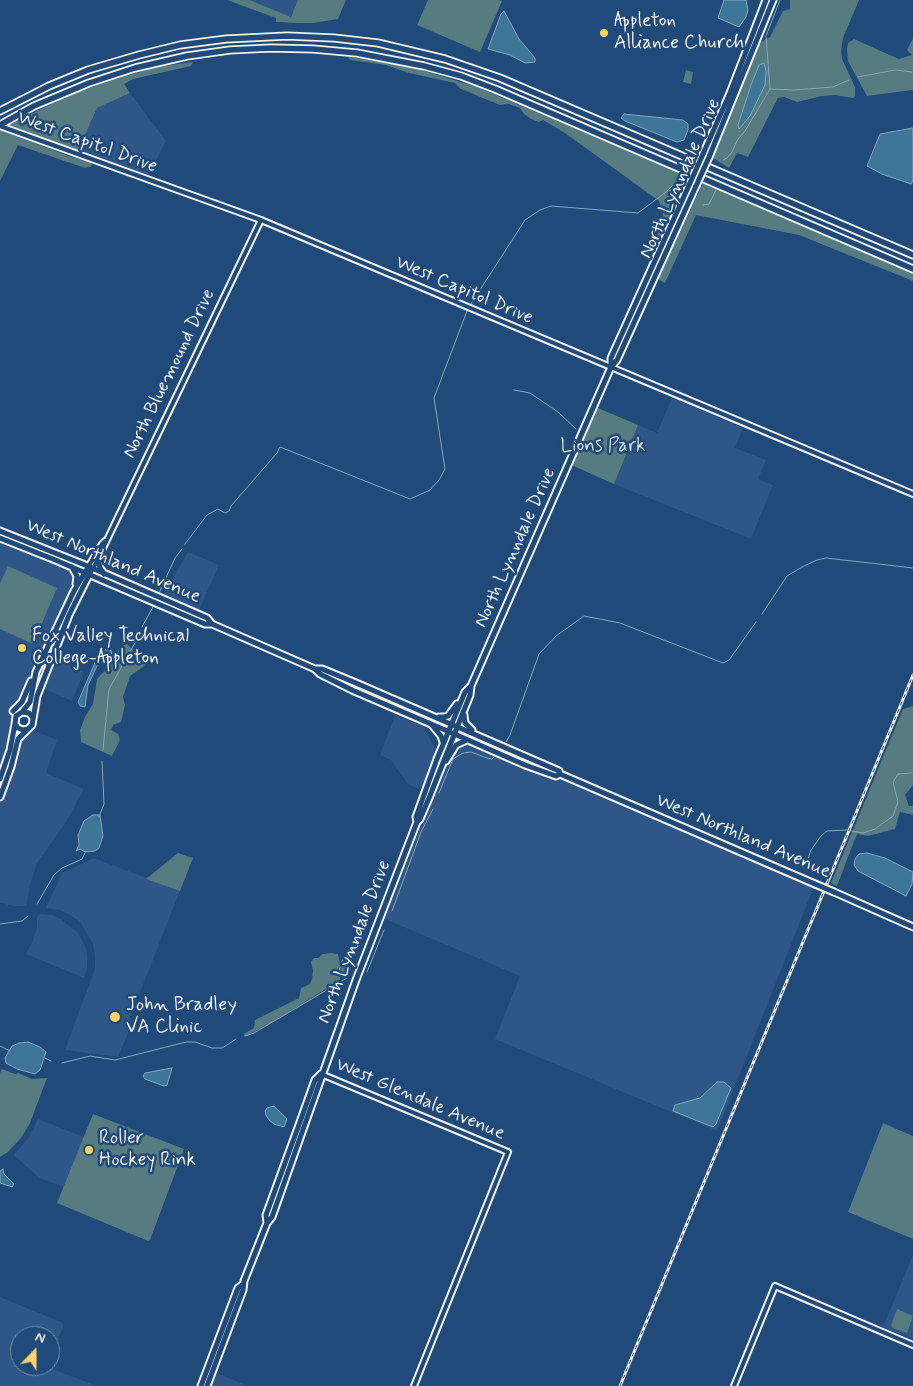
<!DOCTYPE html>
<style>
body{margin:0}
#map{position:relative;width:913px;height:1386px;overflow:hidden;background:#1f4a7a;font-family:Mynerve,sans-serif}
canvas{display:block}
.north{position:absolute;left:10px;top:1326px;width:50px;height:50px;box-sizing:border-box;background:#1f4a7a;border:1px solid #748da6;border-radius:50%;rotate:22deg;font-size:14px;font-weight:700;line-height:20px;text-align:center;color:#f4f1e8}
.north::after{content:'';display:block;margin:auto;width:18px;height:22px;background:#ffd166;clip-path:polygon(50% 0,100% 100%,50% 72%,0 100%)}
</style>
<div id="map">
<canvas width="913" height="1386"></canvas>
<div class="north">N</div>
</div>
<script>
const g = document.querySelector('canvas').getContext('2d');
g.lineJoin = 'round';
function paint(path, color) { g.fillStyle = color; g.fill(path, 'evenodd'); }
const poly = rows => new Path2D(rows.map(r => 'M' + r).join(''));
function strokePath(path, color, width, dash) { g.strokeStyle = color; g.lineWidth = width; g.lineCap = dash ? 'butt' : 'round'; g.setLineDash(dash || []); g.stroke(path); }
function drawText(font, color, halo, rows, align = 'center') {
  g.font = font + ' Mynerve,sans-serif'; g.lineWidth = 5; g.setLineDash([]); g.textBaseline = 'middle'; g.strokeStyle = halo; g.fillStyle = color; for (const [text, x, y, turn = 0] of rows) {
    g.save(); g.translate(x, y); g.rotate((+turn || 0) * Math.PI / 180); g.textAlign = isNaN(turn) ? turn : align; if (halo) g.strokeText(text, 0, 0); g.fillText(text, 0, 0); g.restore();
  }
}
paint(poly([
 [250,0,298,0,291,17],
 [130,93,166,141,148,176,78,151,97,108],
 [672,398,743,428,735,448,766,460,758,479,773,485,751,539,614,484,638,425,657,433],
 [0,541,70,570,76,577,71,591,35,667,21,700,14,708,11,721,10,739,0,772],
 [188,552,219,565,199,610,163,596],
 [57,660,84,672,72,701,43,688],
 [395,715,423,726,438,754,425,785,422,787,416,788,407,783,391,760,380,755],
 [30,731,37,732,57,740,46,773,84,789,66,822,37,863,29,888,27,906,14,906,0,903,0,802,13,769,19,741,27,733],
 [467,740,498,745,560,774,815,884,717,1131,495,1039,520,976,380,917,440,769,444,767,451,752],
 [94,858,180,891,130,1018,132,1024,118,1057,65,1050,95,968,95,957,93,944,80,922,70,915,60,910,46,908,62,873],
 [39,914,51,915,61,919,77,932,85,945,87,954,87,969,84,978,26,954,32,943,37,928,37,917],
 [38,1119,84,1137,64,1187,39,1178,14,1155,28,1138],
 [913,1255,913,1339,883,1327],
 [0,1297,61,1322,63,1324,63,1327,50,1360,50,1336,20,1336,20,1366,50,1366,52,1369,97,1386,0,1386],
 [214,1372,248,1386,209,1386]
]), '#2e5686');
paint(poly([
 [227,0,250,0,291,17,298,0,346,0,338,19,313,23,297,23,276,22,276,18],
 [428,0,500,0,502,1,480,52,417,25],
 [790,0,859,0,843,38,841,51,842,59,855,87,855,96,853,98,835,95,822,96,797,102,784,97,778,98,748,157,737,153,729,168,713,158,759,43,770,37,783,11,790,9],
 [913,38,913,90,867,96,848,61,847,49,848,43,854,39,899,59,912,55,907,50],
 [350,57,408,66,477,87,690,177,655,257,652,255,663,214,659,201,565,133,543,120,539,122,531,119,524,114,520,108,509,104,500,105,461,89,455,83,409,73,386,65,351,60,348,58],
 [193,62,191,66,133,79,124,84,130,93,97,108,78,151,34,136,34,134,9,125,49,105,81,91,119,78,156,67],
 [686,70,693,72,691,84,683,82],
 [0,130,71,157,90,162,92,166,85,168,18,145,0,181],
 [703,183,913,273,913,281,799,235,696,215,665,283,658,279],
 [598,399,598,408,638,425,614,484,569,464],
 [8,566,57,588,33,644,0,629,0,583],
 [127,644,133,650,134,655,147,664,130,676,123,697,125,705,121,722,113,725,111,730,118,734,120,740,112,756,81,742,80,730,85,717,93,704,97,679,112,663,120,647],
 [913,706,913,785,905,795,909,806,913,806,913,815,900,812,895,829,868,836,857,834,837,886,831,883,903,709],
 [178,853,193,858,180,891,146,879],
 [331,953,338,954,340,964,338,970,341,976,339,981,274,1021,246,1036,244,1036,244,1034,254,1028,255,1020,299,998,301,988,310,984,312,979,313,971,311,962,314,958,318,958,323,954],
 [2,1069,15,1074,18,1073,32,1079,47,1078,30,1123,21,1138,8,1152,0,1157,0,1073],
 [93,1114,184,1149,150,1240,148,1241,57,1203],
 [883,1123,913,1136,913,1239,848,1212],
 [897,1309,913,1316,907,1333,893,1328,891,1325]
]), '#567b81');
const water = poly([
 [724,0,746,0,748,10,746,17,739,27,718,18,724,0],
 [504,11,519,39,535,58,535,62,525,63,510,55,488,49,501,14,504,11],
 [764,63,766,71,765,85,750,116,739,129,738,125,751,85,759,65,764,63],
 [624,114,683,120,688,124,688,130,684,140,677,142,625,121,621,118,624,114],
 [913,128,913,181,911,184,882,174,867,166,880,134,913,128],
 [106,649,112,651,111,656,97,666,88,685,85,707,80,706,78,702,97,658,106,649],
 [93,815,100,815,103,836,99,848,95,851,85,852,80,849,76,851,79,845,78,835,84,821,93,815],
 [867,853,885,858,913,872,912,884,906,896,858,871,854,865,855,859,859,854,867,853],
 [346,958,350,959,352,962,348,970,343,974,339,971,341,963,343,959,346,958],
 [28,1042,40,1047,46,1052,40,1070,35,1074,17,1069,6,1063,5,1058,12,1046,19,1043,28,1042],
 [172,1068,167,1085,164,1086,145,1079,143,1076,145,1073,172,1068],
 [717,1082,724,1082,731,1088,716,1124,713,1127,673,1111,675,1105,700,1098,717,1082],
 [274,1106,287,1119,284,1127,274,1124,269,1120,266,1115,265,1111,267,1108,274,1106],
 [3,1169,4,1174,14,1184,12,1187,0,1183,0,1171,3,1169]
]);
paint(water, '#3e769a');
strokePath(water, '#87a7b9', 1);
strokePath(poly([
 [858,77,895,70,913,72],
 [770,89,766,36,780,0],
 [723,160,727,158,732,152,738,139,745,131,770,89,794,90,833,87,849,80],
 [703,205,709,204,716,190],
 [471,304,525,220,540,210,551,206,638,213,666,192,672,186],
 [514,390,530,393,558,412,576,429],
 [185,544,207,515,218,509,225,513,229,511,231,506,277,453,280,447,410,499,430,490,439,480,445,469,434,398,467,311],
 [159,593,175,558,182,549],
 [762,614,787,576,802,567,817,560,826,558,913,568],
 [142,627,154,605],
 [506,742,510,735,539,654,556,636,584,616,620,623,723,663,729,660,756,622],
 [103,750,109,689,140,634],
 [439,793,453,759,463,753,471,752,487,758,492,759,494,757],
 [99,817,104,804,102,761],
 [851,831,863,833,875,829,893,816,898,802,893,782,898,774,913,773],
 [806,865,811,850,821,836,827,831,847,830],
 [37,904,54,875,62,868,82,859,85,853],
 [392,911,421,832,433,809],
 [0,924,22,921,28,916],
 [367,972,384,930],
 [245,1036,254,1033,347,978],
 [0,1046,10,1051],
 [45,1058,51,1061],
 [62,1063,90,1056,115,1060,186,1042,195,1042,212,1048,222,1048,236,1039]
]), '#87a7b9', 1);
const minor = poly([
 [0,126,261,220,913,494],
 [88,567,102,544,105,541],
 [93,569,261,220],
 [321,1074,508,1152,414,1386],
 [734,1386,775,1286,913,1345]
]);
const major = poly([
 [703,154,730,93,766,0],
 [709,157,773,0],
 [611,366,611,358,690,183],
 [0,531,85,565,207,618,212,624],
 [0,538,53,559,205,624,212,624,315,669,322,669,356,683,559,771,560,774,815,884],
 [98,559,100,568,104,574],
 [72,567,77,576,76,584],
 [315,669,320,674,352,690,459,736,525,765,556,776,560,774],
 [13,711,22,702,31,681],
 [22,712,30,702,36,672,74,591,87,569],
 [464,715,465,723,472,730],
 [439,717,444,717,448,716,457,704],
 [33,718,29,713,22,712,16,716,15,724,18,728,23,730,28,729,32,725,37,696,69,615,91,571],
 [432,725,441,736,443,742],
 [446,761,456,745,467,740],
 [0,779,10,750,15,724],
 [0,797,11,767,18,739,27,730],
 [417,822,420,819,429,798,470,695,471,686,611,367,617,360,696,186],
 [834,892,913,927],
 [267,1223,266,1215,300,1122,315,1080,321,1074],
 [201,1386,238,1288,242,1285],
 [207,1386,243,1290,244,1281,267,1223,272,1217,356,980,417,822,416,817,437,759,465,692,471,686]
]);
const highway = poly([
 [0,111,49,86,88,70,139,55,180,45,226,39,287,36,334,38,378,43,445,59,500,78,913,255],
 [0,125,34,106,89,83,135,68,187,56,230,50,271,48,313,49,357,53,424,66,461,76,495,89,913,269]
]);
strokePath(minor, '#f4f1e8', 8);
strokePath(major, '#f4f1e8', 9);
strokePath(highway, '#f4f1e8', 9);
strokePath(minor, '#1f4a7a', 4);
strokePath(major, '#1f4a7a', 5);
strokePath(highway, '#1f4a7a', 5.5);
const rail = poly([
 [620,1386,913,675]
]);
strokePath(rail, '#f4f1e8', 3);
strokePath(rail, '#1f4a7a', 1, [4]);
const majorBridge = poly([
 [690,183,703,154],
 [696,186,709,157],
 [815,884,834,892]
]);
strokePath(majorBridge, '#f4f1e8', 9, []);
strokePath(majorBridge, '#1f4a7a', 5);
for (const [x, y, r, color] of [
 [604,33,5,"#ffd166"],
 [22,648,5,"#ffd166"],
 [115,1017,6,"#ffd166"],
 [89,1150,5,"#ffd166"]
]) { const dot = new Path2D(); dot.arc(x, y, r, 0, 2 * Math.PI); g.fillStyle = color; g.fill(dot); strokePath(dot, '#1f4a7a', 2); }
drawText('19px', '#f4f1e8', '#1f4a7a', [
 ["Appleton",614,22],
 ["Alliance Church",614,44],
 ["Fox Valley Technical",32,637],
 ["College-Appleton",32,659],
 ["John Bradley",126,1006],
 ["VA Clinic",126,1028],
 ["Roller",99,1139],
 ["Hockey Rink",99,1161]
], 'left');
drawText('19px', '#f4f1e8', '#1f4a7a', [
 ["West Capitol Drive",87,143,20],
 ["North Lynndale Drive",681,179,-66],
 ["West Capitol Drive",464,291,23],
 ["North Bluemound Drive",170,374,-64],
 ["North Lynndale Drive",516,548,-66],
 ["West Northland Avenue",113,562,23],
 ["West Northland Avenue",743,837,23],
 ["North Lynndale Drive",355,942,-69],
 ["West Glendale Avenue",420,1100,23]
]);
drawText('19px', '#dcdfd9', '#1f4a7a', [
 ["Lions Park",603,447]
]);
</script>
